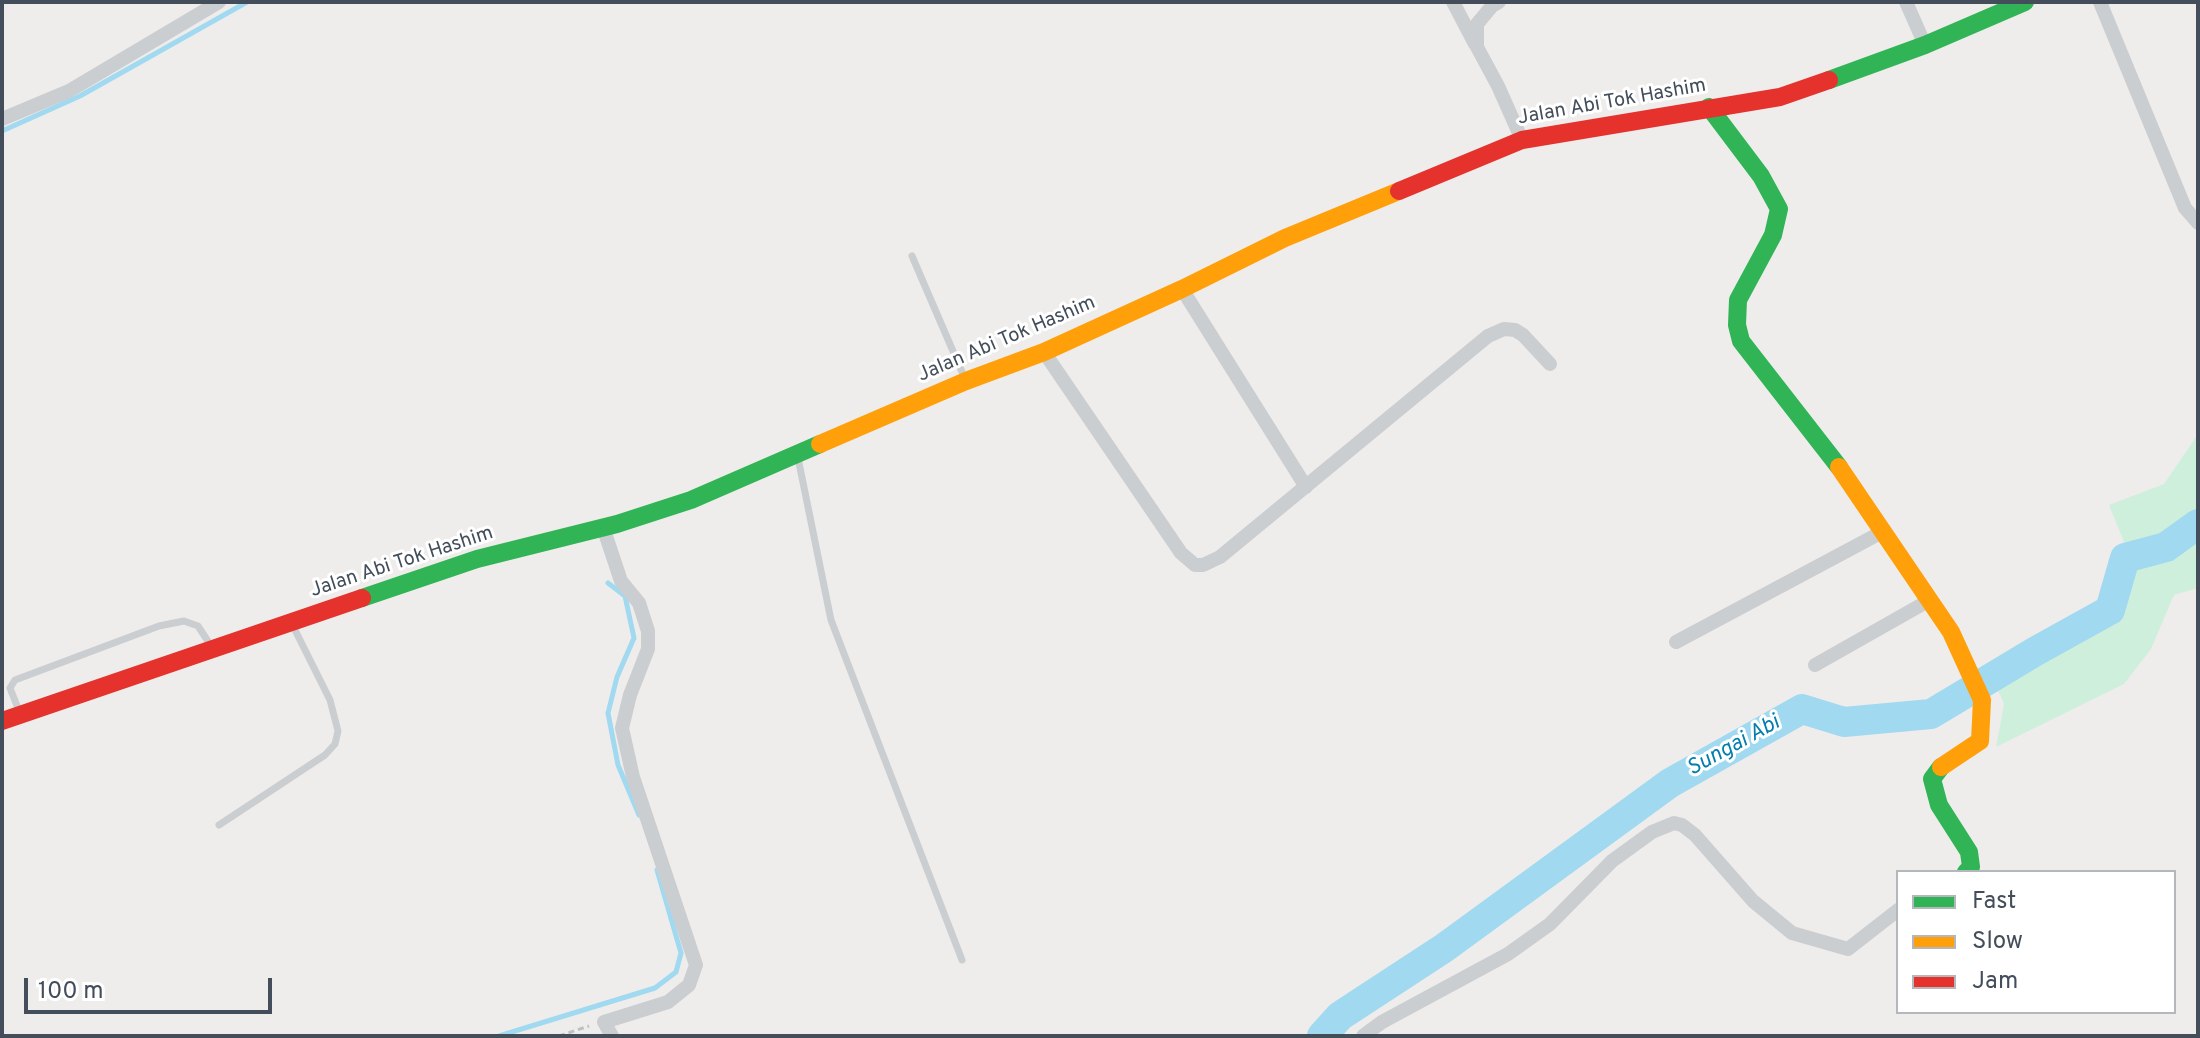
<!DOCTYPE html>
<style>
body{margin:0}
#map{position:relative;width:2200px;height:1038px;overflow:hidden;background:#eeedec;font-family:Overpass,sans-serif}
canvas{display:block}
.frame{position:absolute;inset:0;border:4px solid #434e5a;pointer-events:none}
.legend{position:absolute;left:1896px;top:870px;width:280px;height:144px;box-sizing:border-box;background:#fff;border:2px solid #b4b8bd;margin:0;padding:10px 14px;list-style:none;font-size:24px;color:#434e5a}
.legend li{display:flex;align-items:center;gap:16px;height:40px}
.legend b{width:40px;border:2px solid #b4b8bd}
.scale{position:absolute;left:24px;top:978px;width:248px;height:36px;box-sizing:border-box;border:4px solid #434e5a;border-top:0;padding-left:10px;font-size:24px;line-height:28px;white-space:nowrap;color:#434e5a;-webkit-text-stroke:6px #fff;paint-order:stroke}
</style>
<div id="map">
<canvas width="2200" height="1038"></canvas>
<div class="frame"></div>
<ul class="legend">
<li><b style="height:10px;background:#30b455"></b>Fast</li>
<li><b style="height:10px;background:#ff9f0a"></b>Slow</li>
<li><b style="height:10px;background:#e5322d"></b>Jam</li>
</ul>
<div class="scale">100 m</div>
</div>
<script>
const g = document.querySelector('canvas').getContext('2d');
g.lineJoin = 'round';
function paint(path, color) { g.fillStyle = color; g.fill(path, 'evenodd'); }
const poly = rows => new Path2D(rows.map(r => 'M' + r).join(''));
function strokePath(path, color, width, dash) { g.strokeStyle = color; g.lineWidth = width; g.lineCap = dash ? 'butt' : 'round'; g.setLineDash(dash || []); g.stroke(path); }
function drawText(font, color, halo, rows, align = 'center') {
  g.font = font + ' Overpass,sans-serif'; g.lineWidth = 6; g.setLineDash([]); g.textBaseline = 'middle'; g.strokeStyle = halo; g.fillStyle = color; for (const [text, x, y, turn = 0] of rows) {
    g.save(); g.translate(x, y); g.rotate((+turn || 0) * Math.PI / 180); g.textAlign = isNaN(turn) ? turn : align; if (halo) g.strokeText(text, 0, 0); g.fillText(text, 0, 0); g.restore();
  }
}
paint(poly([
 [2198,434,2198,588,2174,595,2151,649,2124,684,1996,747,2004,704,1993,679,2107,601,2124,542,2109,505,2164,484]
]), '#cfefdd');
strokePath(poly([
 [2,131,80,96,247,2],
 [608,583,625,596,634,638,617,677,608,713,618,765,639,815],
 [499,1036,655,988,676,972,681,953,657,870]
]), '#a0d9f0', 5);
strokePath(poly([
 [1322,1036,1340,1016,1444,948,1670,783,1802,709,1844,722,1931,714,2036,651,2110,610,2125,558,2166,547,2198,524]
]), '#a0d9f0', 30);
strokePath(poly([
 [559,1036,589,1026]
]), '#b6c3c1', 3, [6, 4]);
strokePath(poly([
 [912,256,965,379],
 [798,458,831,620,962,960],
 [19,711,10,688,15,680,159,626,184,621,198,626,211,646],
 [219,825,325,755,335,744,338,731,330,700,293,626]
]), '#cbced1', 7);
strokePath(poly([
 [1453,2,1475,44],
 [1499,2,1492,6,1477,24,1477,47,1498,86,1522,140],
 [1906,2,1925,45],
 [2100,2,2185,208,2198,223],
 [2,119,69,91,219,2],
 [1182,289,1306,487],
 [1044,352,1181,553,1195,565,1203,565,1220,557,1488,336,1504,329,1515,330,1523,335,1550,364],
 [603,527,621,581,639,603,648,631,648,649,630,695,622,728,633,777,696,965,689,985,668,1002,604,1022,612,1036],
 [1676,642,1884,531],
 [1815,665,1928,601],
 [1363,1036,1382,1022,1508,954,1550,924,1612,861,1652,832,1674,823,1682,825,1695,835,1753,901,1792,933,1848,949,1898,910]
]), '#cbced1', 14);
strokePath(poly([
 [1829,80,1925,45,2025,2],
 [1709,107,1761,176,1779,209,1773,235,1738,300,1737,325,1741,341,1839,467],
 [362,598,477,559,617,524,691,500,820,444],
 [1941,767,1932,779,1939,805,1969,852,1971,867,1966,872]
]), '#30b455', 18);
strokePath(poly([
 [820,444,966,381,1044,352,1182,289,1285,238,1399,191],
 [1839,467,1951,632,1982,700,1980,741,1941,767]
]), '#ff9f0a', 18);
strokePath(poly([
 [1399,191,1522,140,1780,97,1829,80],
 [2,721,362,598]
]), '#e5322d', 18);
drawText('20px', '#434e5a', '#fff', [
 ["Jalan Abi Tok Hashim",1612,103,-10],
 ["Jalan Abi Tok Hashim",1007,340,-23],
 ["Jalan Abi Tok Hashim",402,563,-18]
]);
drawText('italic 22px', '#037dae', '#fff', [
 ["Sungai Abi",1734,747,-29]
]);
</script>
